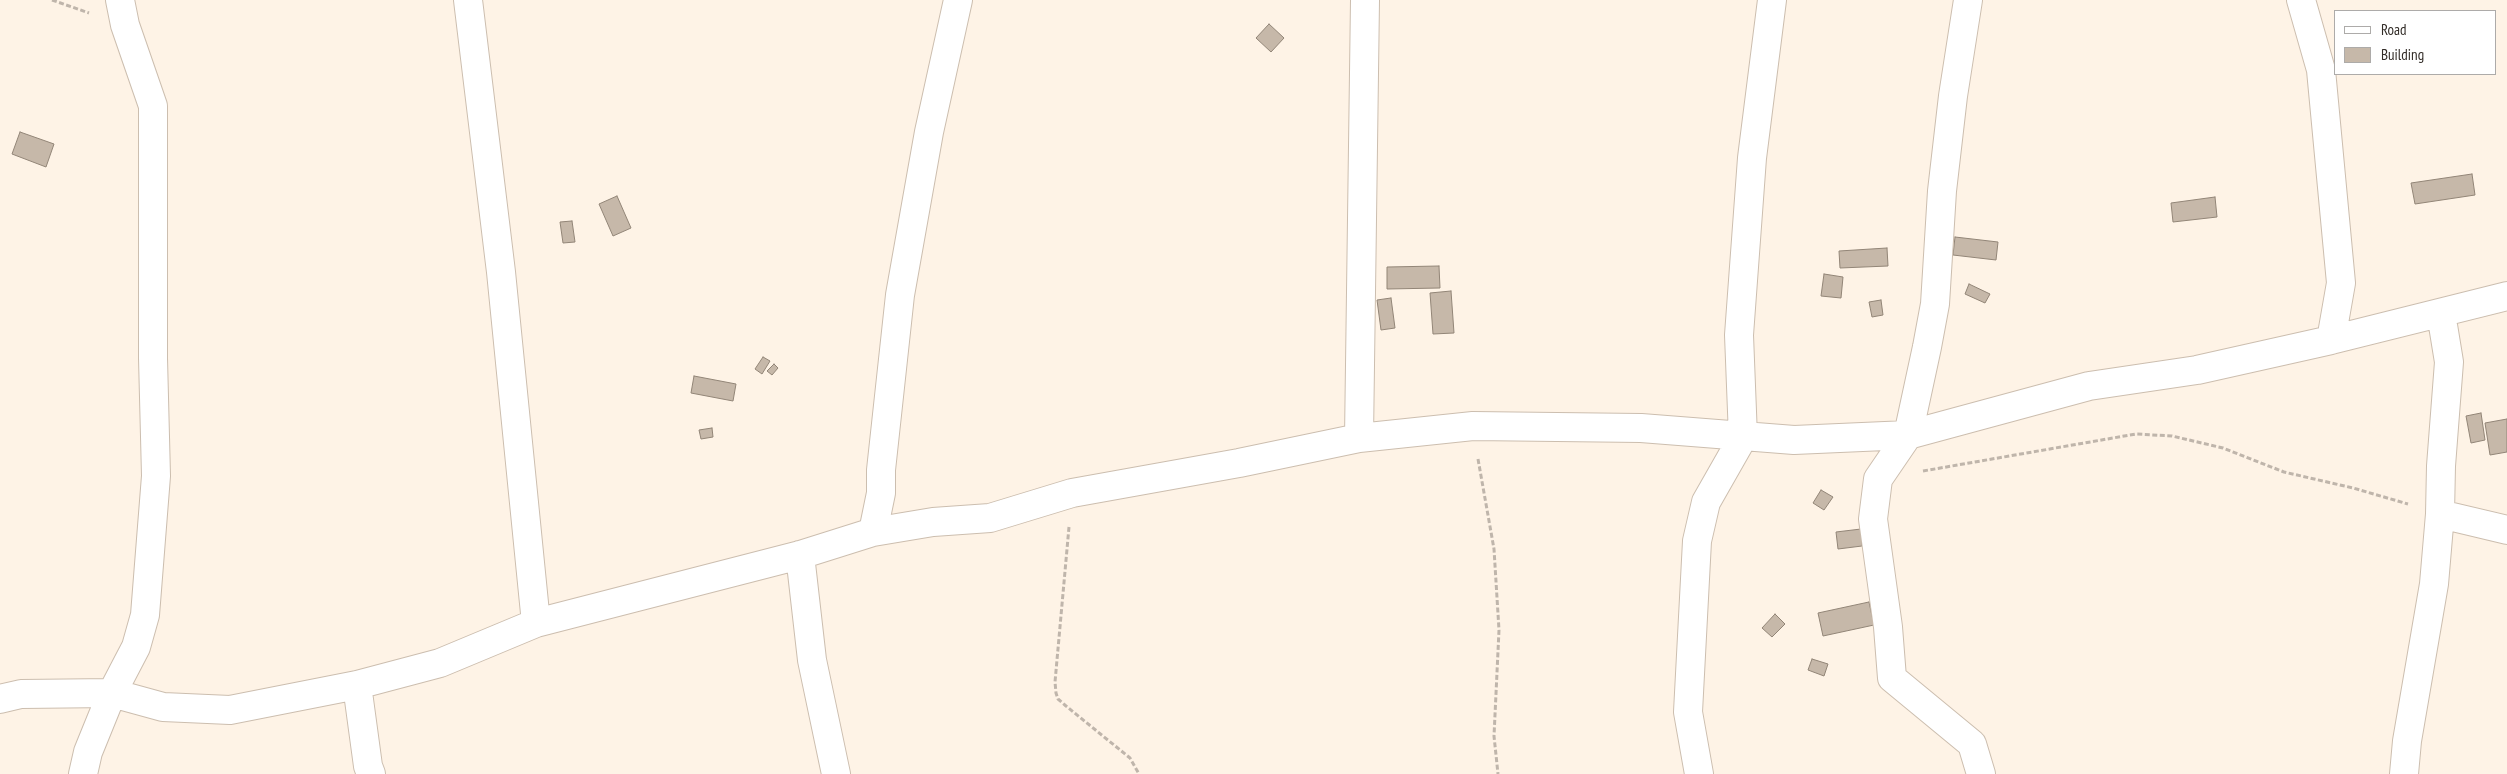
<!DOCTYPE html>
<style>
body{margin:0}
#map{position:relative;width:2507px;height:774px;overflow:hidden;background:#fef3e6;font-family:"PT Sans Narrow",sans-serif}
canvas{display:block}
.legend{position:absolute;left:2334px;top:10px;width:162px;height:65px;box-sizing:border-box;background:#fff;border:1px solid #adaba9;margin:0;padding:6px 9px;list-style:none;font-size:15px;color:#322c27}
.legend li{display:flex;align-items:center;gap:10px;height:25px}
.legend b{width:25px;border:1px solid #adaba9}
</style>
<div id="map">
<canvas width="2507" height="774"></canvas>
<ul class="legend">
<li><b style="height:6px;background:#fff"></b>Road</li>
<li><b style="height:14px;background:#c6b8a9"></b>Building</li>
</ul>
</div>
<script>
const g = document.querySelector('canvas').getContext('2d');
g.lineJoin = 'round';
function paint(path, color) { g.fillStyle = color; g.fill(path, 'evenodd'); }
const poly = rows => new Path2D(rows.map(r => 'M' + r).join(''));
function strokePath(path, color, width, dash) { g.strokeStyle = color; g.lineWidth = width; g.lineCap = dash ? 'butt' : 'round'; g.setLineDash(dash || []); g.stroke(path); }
const building = poly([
 [1269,24,1284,38,1271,52,1256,38,1269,24],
 [20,132,54,144,46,167,12,154,20,132],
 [2472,174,2475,195,2415,204,2411,183,2472,174],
 [617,196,631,228,613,236,599,204,617,196],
 [2215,197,2217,217,2173,222,2171,203,2215,197],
 [572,221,575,242,563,243,560,222,572,221],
 [1955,237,1998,242,1996,260,1953,255,1955,237],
 [1887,248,1888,266,1840,268,1839,251,1887,248],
 [1439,266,1440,288,1387,289,1387,267,1439,266],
 [1824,274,1843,277,1841,298,1821,296,1824,274],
 [1969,284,1990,294,1985,303,1965,294,1969,284],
 [1451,291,1454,333,1433,334,1430,293,1451,291],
 [1391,298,1395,328,1381,330,1377,300,1391,298],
 [1881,300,1883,315,1872,317,1869,302,1881,300],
 [763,357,770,361,762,374,755,369,763,357],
 [774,364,778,368,772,375,767,371,774,364],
 [694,376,736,384,733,401,691,393,694,376],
 [2481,413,2485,440,2471,443,2466,416,2481,413],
 [2507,419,2507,452,2490,455,2485,423,2507,419],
 [712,428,713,437,701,439,699,430,712,428],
 [1821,490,1833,497,1824,510,1813,503,1821,490],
 [1861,529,1862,546,1838,549,1836,532,1861,529],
 [1869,602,1874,625,1823,636,1818,613,1869,602],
 [1775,614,1785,624,1772,637,1762,628,1775,614],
 [1812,659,1828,664,1824,676,1808,670,1812,659]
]);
paint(building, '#c6b8a9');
strokePath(building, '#928577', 1);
const minor = poly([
 [468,0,501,272,536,623],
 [1968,0,1953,96,1942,191,1935,304,1927,347,1908,435,1878,479,1873,519,1888,627,1892,678,1972,744,1981,774],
 [2301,0,2321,70,2341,283,2331,340],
 [1359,438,1365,0],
 [2440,514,2507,530],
 [873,532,881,493,881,470,900,295,929,132,958,0],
 [800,555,812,660,836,774],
 [357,685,368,766,371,774],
 [0,699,21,694,112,693,163,707,230,710,357,685,440,663,536,623,800,555,873,532,933,522,990,518,1072,493,1239,463,1359,438,1473,426,1641,428,1794,440,1908,435,2089,386,2197,370,2331,340,2507,296],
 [83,774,88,752,112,693,136,647,145,615,156,476,153,358,153,106,125,25,120,0],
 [1699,774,1688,712,1697,541,1706,502,1743,437,1739,335,1752,158,1772,0],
 [2404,774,2407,741,2434,584,2440,514,2441,466,2449,362,2441,313]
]);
strokePath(minor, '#ccbeaf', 30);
strokePath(poly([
 [52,0,89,13],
 [1478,459,1494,549,1499,630,1494,736,1498,774],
 [1923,471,2136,434,2172,436,2223,448,2284,472,2353,488,2408,504],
 [1069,527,1055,682,1056,693,1058,699,1066,706,1130,758,1139,774]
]), '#bfb5ab', 3, [5, 2.5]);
strokePath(minor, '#fff', 28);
</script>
